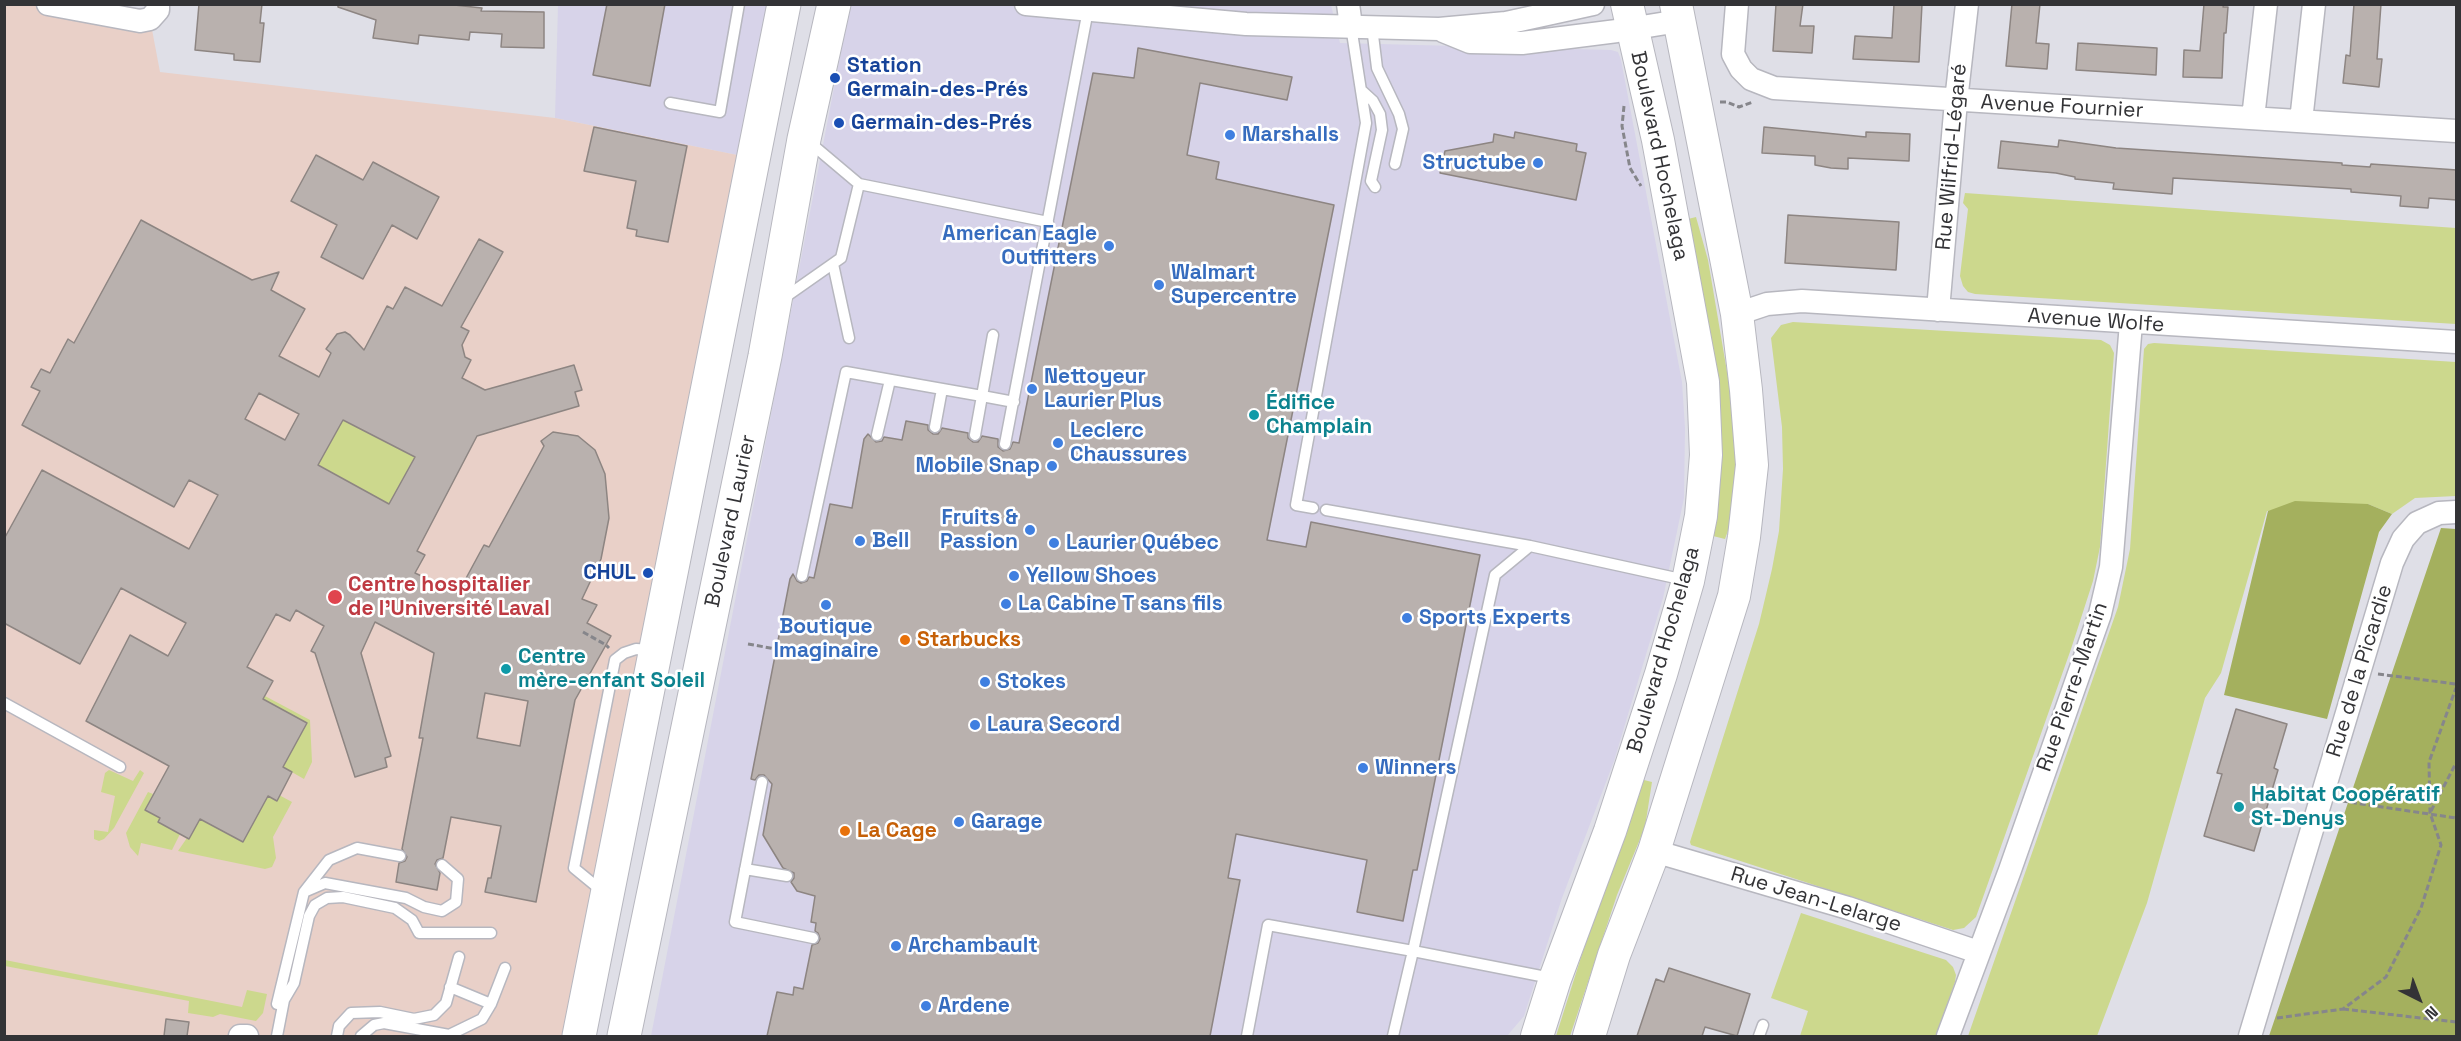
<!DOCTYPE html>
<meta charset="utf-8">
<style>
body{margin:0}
#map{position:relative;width:2461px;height:1041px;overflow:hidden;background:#dfdfe7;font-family:"Space Grotesk",sans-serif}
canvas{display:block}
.frame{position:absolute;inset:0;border:6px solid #333336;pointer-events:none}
.north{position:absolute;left:2389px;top:969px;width:60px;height:60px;-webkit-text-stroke:4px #fff;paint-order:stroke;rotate:138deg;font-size:16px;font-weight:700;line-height:24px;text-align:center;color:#333336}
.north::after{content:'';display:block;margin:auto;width:21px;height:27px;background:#333336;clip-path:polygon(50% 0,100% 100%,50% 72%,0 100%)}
</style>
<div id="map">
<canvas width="2461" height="1041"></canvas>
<div class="frame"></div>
<div class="north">N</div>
</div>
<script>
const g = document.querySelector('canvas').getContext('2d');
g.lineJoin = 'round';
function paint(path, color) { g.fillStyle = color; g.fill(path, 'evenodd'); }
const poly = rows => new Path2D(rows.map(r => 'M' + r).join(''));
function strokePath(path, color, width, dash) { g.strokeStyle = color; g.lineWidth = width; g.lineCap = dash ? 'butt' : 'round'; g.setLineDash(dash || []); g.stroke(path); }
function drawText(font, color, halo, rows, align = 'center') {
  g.font = font + ' "Space Grotesk",sans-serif'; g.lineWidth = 5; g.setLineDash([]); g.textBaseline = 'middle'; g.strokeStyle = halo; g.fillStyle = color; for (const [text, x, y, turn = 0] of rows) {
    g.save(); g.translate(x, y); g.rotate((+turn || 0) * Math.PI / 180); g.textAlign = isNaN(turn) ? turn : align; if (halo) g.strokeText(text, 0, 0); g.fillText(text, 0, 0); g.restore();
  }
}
paint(poly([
 [558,5,784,5,752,158,555,118],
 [850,5,1331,5,1340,43,1611,50,1618,52,1621,60,1682,382,1685,428,1684,498,1663,598,1614,761,1562,898,1524,1016,1507,1036,651,1036]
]), '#d7d3e9');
paint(poly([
 [5,5,48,5,150,19,160,72,555,118,752,158,579,1036,5,1036]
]), '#e9d0c8');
paint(poly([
 [1965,193,2456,228,2456,324,1975,294,1968,292,1963,286,1960,276,1968,209,1963,203],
 [1696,217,1708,260,1734,413,1736,481,1731,522,1725,539,1713,536,1721,470,1721,434,1719,398,1688,219],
 [1793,322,2101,340,2110,345,2114,353,2100,547,2093,581,2071,649,1976,917,1964,928,1953,930,1691,845,1690,842,1759,624,1772,569,1779,531,1783,469,1782,427,1771,338,1781,325],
 [2154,343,2456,362,2456,496,2415,498,2392,514,2368,504,2267,511,2221,673,2205,698,2147,903,2097,1036,1968,1036,2118,607,2130,549,2144,349,2148,344],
 [357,394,350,423,402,450,433,424,389,504,318,465],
 [265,696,310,720,312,762,304,779,283,767,307,723,263,699],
 [109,770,133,781,140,770,144,773,114,828,104,839,99,841,94,839,94,830,108,832,115,796,101,792,105,773],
 [1644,780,1652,782,1645,827,1617,895,1570,1036,1556,1036,1583,951],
 [148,792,153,794,145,810,160,818,159,822,180,834,172,850,141,843,138,856,130,847,126,833],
 [279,795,292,802,273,837,276,858,272,867,265,869,178,851,200,819,268,796],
 [1801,913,1946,960,1953,967,1956,975,1955,982,1936,1036,1800,1036,1808,1011,1771,998],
 [5,960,242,1007,247,990,267,994,263,1013,256,1021,220,1014,213,1017,188,1013,189,1001,5,966]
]), '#ccd88d');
paint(poly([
 [2295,501,2368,504,2392,514,2379,532,2327,719,2224,695,2268,511],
 [2441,528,2456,529,2456,1036,2269,1036]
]), '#a4b05e');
const building = poly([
 [199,4,262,4,260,23,264,23,260,62,234,60,234,54,195,50,199,4],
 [338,4,445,4,482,8,481,11,544,12,544,48,501,47,502,34,470,32,469,40,419,35,418,44,373,38,376,20,338,7,338,4],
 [607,4,665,4,650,86,593,75,607,4],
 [1776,4,1803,4,1800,26,1814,26,1812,53,1773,51,1776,4],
 [1894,4,1922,4,1919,62,1853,59,1855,36,1892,38,1894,4],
 [2012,4,2040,4,2036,43,2049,44,2047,69,2006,66,2012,4],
 [2204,4,2224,4,2223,7,2228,7,2226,33,2224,33,2222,78,2183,77,2184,50,2200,51,2204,4],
 [2354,4,2381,4,2377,59,2382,59,2379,87,2343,83,2346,55,2350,56,2354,4],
 [2078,43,2157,48,2156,75,2076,70,2078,43],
 [1138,48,1292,77,1287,100,1200,83,1187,155,1219,162,1216,179,1334,205,1267,540,1306,547,1311,522,1480,555,1417,870,1413,870,1403,921,1357,912,1367,860,1236,834,1228,878,1240,880,1210,1036,767,1036,777,992,793,995,794,987,803,989,812,945,818,943,820,939,818,933,815,931,816,923,811,922,815,896,797,891,791,882,794,878,794,873,783,868,763,835,772,784,764,775,759,775,755,780,751,779,790,579,793,574,797,581,801,583,807,581,809,577,814,578,830,504,852,508,864,439,868,434,876,442,882,441,884,437,902,440,906,421,928,425,928,430,933,434,938,434,942,428,968,433,968,438,973,442,978,442,982,436,998,439,998,447,1003,451,1010,449,1013,442,1019,443,1093,73,1134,78,1138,48],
 [594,127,687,146,668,242,636,236,637,230,627,228,636,181,584,171,594,127],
 [1764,127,1866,137,1866,132,1910,134,1909,161,1848,158,1848,169,1831,168,1815,165,1815,156,1762,153,1764,127],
 [1515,132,1577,144,1576,151,1586,153,1576,200,1440,173,1445,151,1493,142,1494,134,1514,138,1515,132],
 [2059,140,2116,148,2342,163,2342,165,2370,167,2371,164,2457,170,2457,200,2429,198,2428,208,2400,206,2401,196,2351,192,2351,189,2173,178,2172,194,2113,189,2114,183,2075,179,2075,177,2056,173,1998,168,2001,141,2058,147,2059,140],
 [316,155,363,180,373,162,439,197,417,239,392,225,363,279,321,257,337,225,291,201,316,155],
 [1788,215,1899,222,1896,270,1785,263,1788,215],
 [141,220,252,280,279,272,271,290,305,309,279,356,319,377,331,353,326,349,337,334,345,332,350,335,364,350,387,306,393,309,405,287,442,306,479,239,503,252,461,327,469,331,462,345,465,357,471,360,462,378,485,390,574,365,582,390,575,392,579,406,477,436,417,551,425,555,415,573,458,593,484,545,489,547,544,446,541,441,553,432,578,436,595,450,605,474,609,518,601,559,582,599,597,605,587,623,611,636,575,700,536,902,485,892,488,878,491,878,501,826,451,817,443,858,437,860,435,864,440,873,437,890,396,882,399,863,405,861,407,857,402,849,423,738,419,738,434,653,375,622,361,653,391,756,385,758,387,767,355,777,315,653,311,651,324,626,296,610,290,621,276,614,247,667,273,681,263,699,307,723,283,767,292,772,277,801,268,796,243,842,200,819,189,839,158,822,160,818,145,810,169,766,86,721,130,635,168,656,186,623,121,588,80,664,4,623,4,539,42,470,189,549,218,495,189,480,174,507,22,425,40,391,31,387,41,369,50,373,68,339,74,343,141,220],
 [259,393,299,414,285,440,245,419,259,393],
 [343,420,415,457,389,504,318,465,343,420],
 [485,693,528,701,520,746,477,738,485,693],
 [2236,709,2287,724,2274,768,2278,770,2254,851,2204,836,2222,774,2217,773,2236,709],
 [1669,968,1750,994,1737,1036,1705,1027,1702,1036,1637,1036,1656,979,1664,982,1669,968],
 [166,1019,189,1022,187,1036,164,1036,166,1019]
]);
paint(building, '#b9b1ae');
strokePath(building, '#8d8582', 1.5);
const service = poly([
 [1372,27,1377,68,1399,114,1403,129,1395,164],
 [1361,90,1373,101,1380,114,1382,130,1371,181,1375,187],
 [670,103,720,112,739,4],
 [859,184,1048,222],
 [833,264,849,338],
 [784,298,841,258,859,184,808,141],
 [935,427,942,389],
 [877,435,890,380],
 [975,435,982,396,1014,402],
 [1005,444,1088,10],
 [1313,508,1296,505,1366,123,1351,26],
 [1326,510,1530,546,1685,580],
 [802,576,846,372,982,396,993,335],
 [4,703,120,767],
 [762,782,735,922,813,938],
 [400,856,357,848,329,860,304,892,325,883,406,898,424,907,442,911,456,902,458,879,442,865],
 [745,869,787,876],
 [602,891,574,868,615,660,624,653,636,649,652,650],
 [450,987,491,1004],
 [277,1004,304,892],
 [277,1036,284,1000,294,983,309,916,315,905,327,898,343,897,395,908,412,920,419,933,491,933],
 [337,1036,339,1026,351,1013,380,1012,414,1019,434,1015,446,1003,459,957],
 [361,1036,374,1025,384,1023,449,1035,482,1019,491,1004,505,968],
 [1247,1036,1268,925,1413,951,1495,575,1530,546],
 [1393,1036,1413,951,1551,978],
 [1759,1036,1763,1025]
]);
const minor = poly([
 [48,4,140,21,150,19,158,10,158,4],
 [1026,4,1246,24,1439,29,1506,23,1593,4],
 [1348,4,1351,26],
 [1737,4,1733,54,1741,69,1751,79,1774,88,2456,131],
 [1443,31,1470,42,1522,43,1617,31,1679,21],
 [2253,118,2266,4],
 [2301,121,2314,4],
 [1938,310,1956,101,1967,4],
 [1737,314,1767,304,1802,301,2456,342],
 [1654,851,1848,908,1978,952],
 [240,1036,247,1036],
 [1948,1036,2010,870,2100,614,2111,567,2131,323],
 [2250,1036,2392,563,2403,539,2417,523,2439,513,2456,512]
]);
const secondary = poly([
 [1537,1036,1555,979,1610,831,1661,674,1688,581,1701,516,1706,455,1703,382,1658,140,1627,4],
 [1589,1036,1614,955,1654,851,1734,596,1744,537,1752,465,1746,390,1737,314,1676,4]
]);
const primary = poly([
 [579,1036,784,4],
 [624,1036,765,356,804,139,834,4]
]);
strokePath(service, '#b7b7bf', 13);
strokePath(minor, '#b7b7bf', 25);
strokePath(secondary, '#b7b7bf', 34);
strokePath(primary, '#b7b7bf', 35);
strokePath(poly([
 [1720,102,1727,102,1739,107,1753,102],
 [1624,106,1622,126,1630,168,1641,186],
 [583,632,606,645,609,648],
 [748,644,776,649],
 [2378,674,2456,684],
 [2342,801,2456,818],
 [2431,811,2456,763],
 [2343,1009,2456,1022],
 [2277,1018,2343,1009,2386,977,2421,908,2441,845,2430,813,2429,762,2456,688]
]), '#86868b', 3, [6, 3]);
strokePath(service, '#fff', 10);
strokePath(minor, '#fff', 22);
strokePath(secondary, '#fff', 32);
strokePath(primary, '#fff', 33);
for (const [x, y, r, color] of [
 [835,78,6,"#1a4fb4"],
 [839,123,6,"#1a4fb4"],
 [1230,135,6,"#3f7fe0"],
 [1538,163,6,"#3f7fe0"],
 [1109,246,6,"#3f7fe0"],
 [1159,285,6,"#3f7fe0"],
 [1032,389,6,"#3f7fe0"],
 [1254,415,6,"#0f9aa8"],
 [1058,443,6,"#3f7fe0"],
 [1052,466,6,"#3f7fe0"],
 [1030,530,6,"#3f7fe0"],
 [860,541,6,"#3f7fe0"],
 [1054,543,6,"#3f7fe0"],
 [648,573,6,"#1a4fb4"],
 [1014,576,6,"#3f7fe0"],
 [335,597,8,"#e0444e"],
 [1006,604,6,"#3f7fe0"],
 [826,605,6,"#3f7fe0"],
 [1407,618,6,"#3f7fe0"],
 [905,640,6,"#e8710a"],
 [506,669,6,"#0f9aa8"],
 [985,682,6,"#3f7fe0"],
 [975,725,6,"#3f7fe0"],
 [1363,768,6,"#3f7fe0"],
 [2239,807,6,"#0f9aa8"],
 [959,822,6,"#3f7fe0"],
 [845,831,6,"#e8710a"],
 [896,946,6,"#3f7fe0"],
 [926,1006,6,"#3f7fe0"]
]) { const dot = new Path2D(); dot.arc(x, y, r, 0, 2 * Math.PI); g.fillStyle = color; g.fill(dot); strokePath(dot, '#fff', 2); }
drawText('bold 21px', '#164399', '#fff', [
 ["Station",847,66],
 ["Germain-des-Prés",847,90],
 ["Germain-des-Prés",851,123],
 ["CHUL",636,573,"right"]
], 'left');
drawText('21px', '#333336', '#fff', [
 ["Avenue Fournier",2062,107,3],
 ["Boulevard Hochelaga",1659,156,78],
 ["Rue Wilfrid-Légaré",1952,157,-85],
 ["Avenue Wolfe",2096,321,4],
 ["Boulevard Laurier",731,521,-78],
 ["Boulevard Hochelaga",1664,650,-74],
 ["Rue de la Picardie",2360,671,-73],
 ["Rue Pierre-Martin",2073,687,-71],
 ["Rue Jean-Lelarge",1816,900,17]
]);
drawText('bold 21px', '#366cbe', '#fff', [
 ["Marshalls",1242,135],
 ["Structube",1526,163,"right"],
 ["American Eagle",1097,234,"right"],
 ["Outfitters",1097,258,"right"],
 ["Walmart",1171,273],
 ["Supercentre",1171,297],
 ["Nettoyeur",1044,377],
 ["Laurier Plus",1044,401],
 ["Leclerc",1070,431],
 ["Chaussures",1070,455],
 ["Mobile Snap",1040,466,"right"],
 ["Fruits &",1018,518,"right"],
 ["Passion",1018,542,"right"],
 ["Bell",872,541],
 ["Laurier Québec",1066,543],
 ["Yellow Shoes",1026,576],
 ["La Cabine T sans fils",1018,604],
 ["Sports Experts",1419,618],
 ["Boutique",826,627,"center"],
 ["Imaginaire",826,651,"center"],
 ["Stokes",997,682],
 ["Laura Secord",987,725],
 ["Winners",1375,768],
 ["Garage",971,822],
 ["Archambault",908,946],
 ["Ardene",938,1006]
], 'left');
drawText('bold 21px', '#0d838f', '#fff', [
 ["Édifice",1266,403],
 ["Champlain",1266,427],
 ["Centre",518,657],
 ["mère-enfant Soleil",518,681],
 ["Habitat Coopératif",2251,795],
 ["St-Denys",2251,819]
], 'left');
drawText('bold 21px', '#be3a42', '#fff', [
 ["Centre hospitalier",348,585],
 ["de l'Université Laval",348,609]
], 'left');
drawText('bold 21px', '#c56008', '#fff', [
 ["Starbucks",917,640],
 ["La Cage",857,831]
], 'left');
</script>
